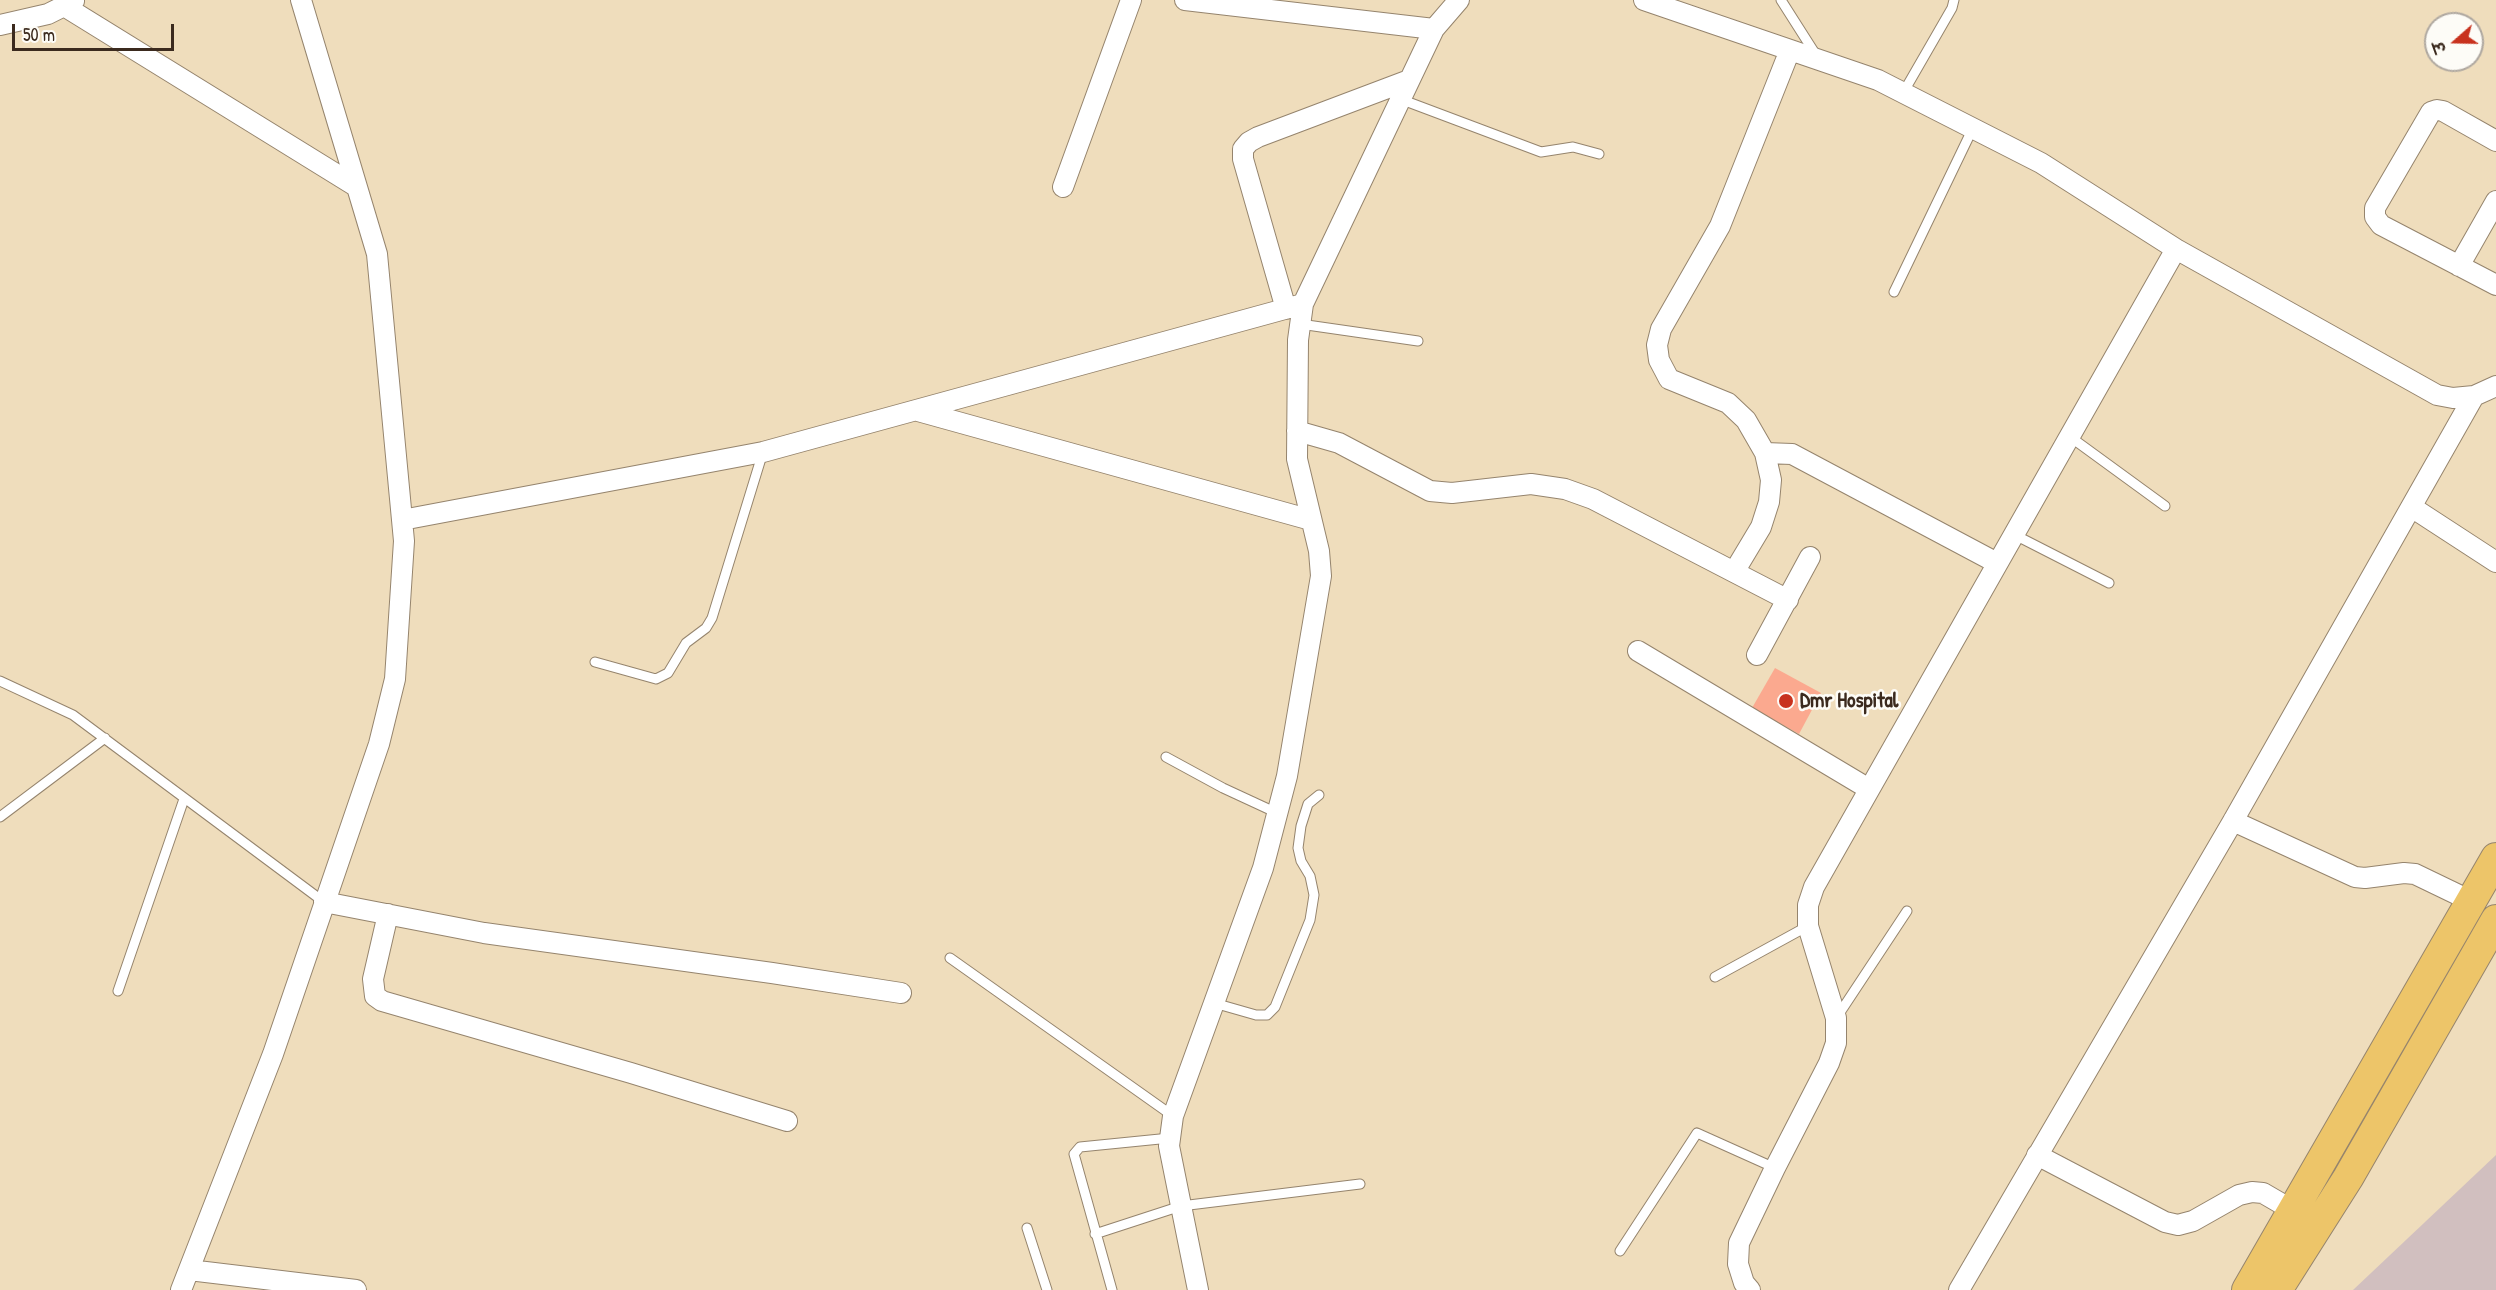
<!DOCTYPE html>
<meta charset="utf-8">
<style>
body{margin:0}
#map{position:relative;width:2496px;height:1290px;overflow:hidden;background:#efddbc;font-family:"Patrick Hand","Playpen Sans Deva",sans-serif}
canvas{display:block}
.north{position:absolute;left:2424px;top:12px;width:60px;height:60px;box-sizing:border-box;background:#fdfcf7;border:2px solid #afa8a0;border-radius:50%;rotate:250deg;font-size:16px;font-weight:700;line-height:24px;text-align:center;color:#3b2a1e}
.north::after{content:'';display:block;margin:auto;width:21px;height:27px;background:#c8321e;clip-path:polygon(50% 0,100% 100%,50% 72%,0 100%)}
.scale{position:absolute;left:12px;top:24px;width:162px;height:27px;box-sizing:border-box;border:3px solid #3b2a1e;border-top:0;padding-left:8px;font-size:18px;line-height:21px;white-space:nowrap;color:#3b2a1e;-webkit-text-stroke:4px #fdfcf7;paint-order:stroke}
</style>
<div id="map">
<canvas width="2496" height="1290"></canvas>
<div class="north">उ</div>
<div class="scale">50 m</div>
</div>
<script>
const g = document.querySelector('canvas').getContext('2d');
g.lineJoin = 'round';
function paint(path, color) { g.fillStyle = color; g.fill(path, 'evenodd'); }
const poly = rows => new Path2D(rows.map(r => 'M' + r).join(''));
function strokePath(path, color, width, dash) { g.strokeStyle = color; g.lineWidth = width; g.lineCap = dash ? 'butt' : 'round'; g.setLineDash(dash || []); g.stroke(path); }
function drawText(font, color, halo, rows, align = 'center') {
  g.font = font + ' "Patrick Hand",sans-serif'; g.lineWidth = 5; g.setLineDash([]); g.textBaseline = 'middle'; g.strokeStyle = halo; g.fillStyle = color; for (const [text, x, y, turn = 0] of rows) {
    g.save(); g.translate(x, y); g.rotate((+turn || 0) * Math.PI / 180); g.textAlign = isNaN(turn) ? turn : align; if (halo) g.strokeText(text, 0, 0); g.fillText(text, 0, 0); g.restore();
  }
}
paint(poly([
 [2496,1155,2496,1290,2353,1290]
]), '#d1bfbf');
paint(poly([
 [1775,668,1821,693,1799,734,1752,708]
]), '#fba98f');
const lane = poly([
 [1781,0,1816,55],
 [1903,93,1952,8,1954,0],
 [1400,99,1541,152,1573,147,1599,154],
 [1894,292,1973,128],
 [1300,324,1418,341],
 [2069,436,2165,506],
 [2013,534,2109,583],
 [595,662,656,679,668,673,686,643,706,628,712,618,763,452],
 [0,681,73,715,324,902],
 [1166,757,1223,788,1277,813],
 [0,817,105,738],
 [950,958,1173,1116],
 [1715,977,1808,926],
 [118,991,184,799],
 [1214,1003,1256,1015,1267,1015,1275,1007,1310,920,1314,895,1310,876,1301,861,1298,848,1301,826,1308,804,1319,795],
 [1837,1017,1907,911],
 [1027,1228,1047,1290],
 [1095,1234,1181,1206,1360,1184],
 [1620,1251,1697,1133,1775,1168],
 [1112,1290,1074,1154,1080,1147,1170,1138]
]);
const street = poly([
 [1185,0,1434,29],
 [1644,0,1878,80,2041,163,2176,249,2437,395,2453,398,2474,396,2496,386],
 [64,6,357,187],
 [0,25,48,14,74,1],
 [2496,141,2443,111,2437,110,2431,112,2375,208,2375,217,2381,225,2496,285],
 [1063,187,1131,0],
 [2459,266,2496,201],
 [1286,309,1243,159,1243,149,1249,142,1258,137,1409,80],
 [918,411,1311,520],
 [1297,431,1339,443,1430,491,1452,493,1531,484,1565,489,1593,499,1788,600],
 [1765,453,1792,454,1997,563],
 [2413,508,2496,562],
 [402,520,763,452,1303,304],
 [1734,572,1761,527,1769,502,1771,480,1765,453,1746,420,1728,403,1669,379,1659,360,1657,345,1661,329,1720,226,1790,50],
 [1638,651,1869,789],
 [1757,655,1810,557],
 [2233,821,2355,877,2365,878,2404,873,2415,874,2471,901],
 [324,902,484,933,772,973,901,993],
 [388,914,373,979,375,996,382,1001,631,1073,787,1121],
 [2037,1155,2165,1222,2178,1225,2193,1221,2239,1195,2252,1192,2263,1193,2294,1211],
 [189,1270,356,1290],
 [181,1290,273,1054,379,744,395,679,404,541,377,254,301,0],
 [1198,1290,1169,1146,1173,1116,1263,868,1287,776,1321,576,1319,551,1297,459,1298,340,1303,304,1434,29,1459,0],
 [1750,1290,1744,1283,1738,1264,1739,1243,1775,1168,1829,1063,1836,1043,1836,1018,1808,926,1808,905,1814,887,2176,249],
 [1959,1290,2233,821,2474,396]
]);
const primary = poly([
 [2247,1290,2496,858],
 [2277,1290,2348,1178,2496,920]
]);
strokePath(lane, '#95846d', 11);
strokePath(street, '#95846d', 22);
strokePath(primary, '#95846d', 32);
strokePath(lane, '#fff', 9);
strokePath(street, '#fff', 20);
strokePath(primary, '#edc569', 30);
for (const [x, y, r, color] of [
 [1786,701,8,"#c8321e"]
]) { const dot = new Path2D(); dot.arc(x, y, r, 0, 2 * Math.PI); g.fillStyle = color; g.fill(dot); strokePath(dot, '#fdfcf7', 2); }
drawText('bold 21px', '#3b2a1e', '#fdfcf7', [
 ["Dmr Hospital",1800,701]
], 'left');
</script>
